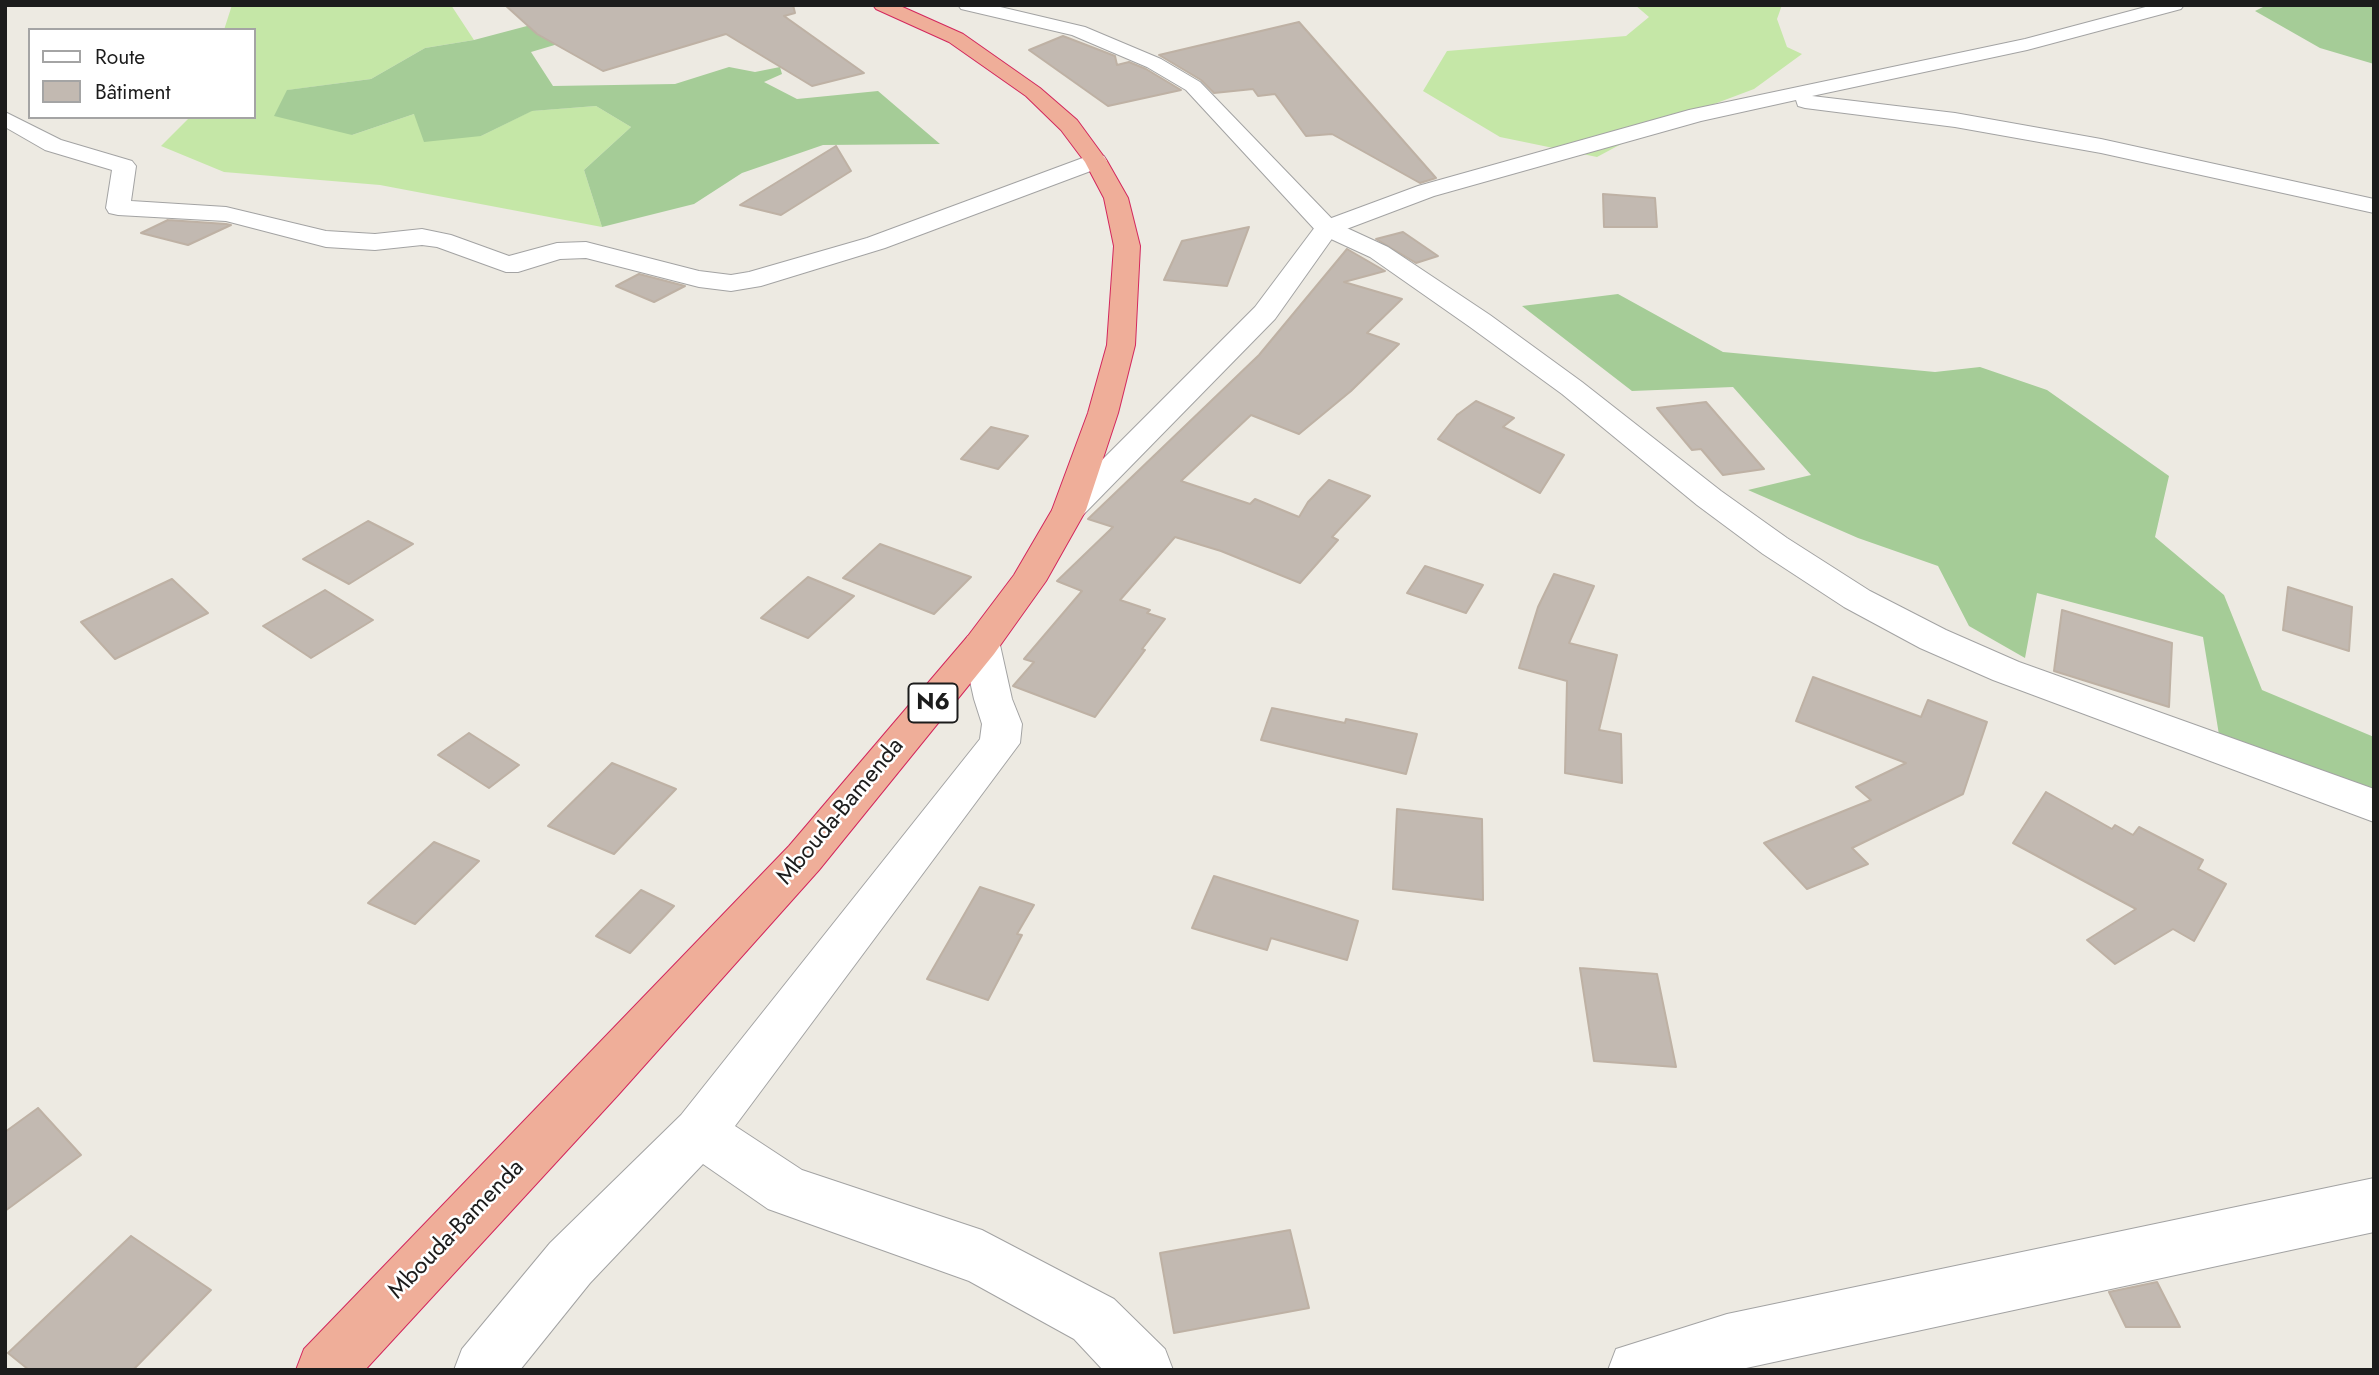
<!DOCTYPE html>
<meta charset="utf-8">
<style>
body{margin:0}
#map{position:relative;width:2379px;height:1375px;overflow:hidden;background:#edeae2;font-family:Jost,sans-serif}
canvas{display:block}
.frame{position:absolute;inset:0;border:7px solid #1c1c1c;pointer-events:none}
.legend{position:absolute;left:28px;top:28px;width:228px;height:91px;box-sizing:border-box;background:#fff;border:2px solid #a4a4a4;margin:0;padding:9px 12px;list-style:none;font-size:21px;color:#1c1c1c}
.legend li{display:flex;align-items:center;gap:14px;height:35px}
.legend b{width:35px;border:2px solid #a4a4a4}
</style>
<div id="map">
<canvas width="2379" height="1375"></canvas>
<div class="frame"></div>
<ul class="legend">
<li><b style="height:9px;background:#fff"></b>Route</li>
<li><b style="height:19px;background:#c2b9b1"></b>Bâtiment</li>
</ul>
</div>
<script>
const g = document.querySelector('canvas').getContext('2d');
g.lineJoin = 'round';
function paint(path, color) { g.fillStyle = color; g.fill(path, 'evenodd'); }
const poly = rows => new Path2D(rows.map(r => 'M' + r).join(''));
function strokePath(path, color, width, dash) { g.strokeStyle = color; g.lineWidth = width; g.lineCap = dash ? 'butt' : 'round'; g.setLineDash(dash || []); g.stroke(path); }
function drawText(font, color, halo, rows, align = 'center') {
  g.font = font + ' Jost,sans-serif'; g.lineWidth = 5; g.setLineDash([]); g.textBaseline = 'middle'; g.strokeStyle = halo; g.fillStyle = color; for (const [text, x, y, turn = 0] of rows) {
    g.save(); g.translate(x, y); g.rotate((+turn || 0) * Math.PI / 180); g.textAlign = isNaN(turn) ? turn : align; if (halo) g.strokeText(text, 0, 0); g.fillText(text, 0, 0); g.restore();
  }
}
paint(poly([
 [232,5,451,5,474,40,425,48,371,79,288,90,352,135,414,114,481,136,531,111,596,106,631,127,584,170,602,227,380,185,224,172,161,146,190,117,254,117,254,30,224,30],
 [1635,5,1782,5,1777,19,1787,47,1802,54,1754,89,1653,127,1597,157,1500,137,1423,91,1447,51,1626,36,1649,17]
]), '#c5e7a7');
paint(poly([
 [2267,5,2374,5,2374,64,2320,48,2255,11],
 [580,12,622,25,531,52,553,86,675,84,729,67,755,72,780,67,782,74,764,82,797,99,878,91,940,144,823,145,742,173,694,204,602,227,584,170,631,127,596,106,532,111,481,136,424,142,414,114,352,135,274,116,287,90,371,79,425,48,474,40],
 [1618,294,1723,352,1935,372,1980,367,2047,390,2169,476,2155,537,2224,595,2262,690,2374,737,2374,823,2221,747,2203,637,2037,593,2025,658,1969,626,1938,566,1858,538,1748,490,1811,475,1733,387,1632,391,1522,306]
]), '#a5cc97');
const building = poly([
 [505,5,793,5,795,13,784,16,864,73,812,86,726,34,603,71,537,34,505,5],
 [1299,22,1436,178,1420,183,1332,134,1306,136,1275,94,1258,96,1253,89,1214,93,1201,80,1159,55,1299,22],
 [1063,36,1115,56,1117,65,1129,62,1146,69,1181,90,1108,106,1029,50,1063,36],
 [836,146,851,171,781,215,740,205,836,146],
 [1603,194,1655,198,1657,227,1604,227,1603,194],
 [168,220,226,224,231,225,188,245,141,233,168,220],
 [1249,227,1227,286,1164,280,1182,241,1249,227],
 [1403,232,1438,256,1416,263,1376,239,1403,232],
 [1347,249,1385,271,1344,282,1402,299,1367,333,1399,344,1351,391,1299,434,1251,415,1181,481,1250,504,1255,499,1299,517,1308,502,1329,480,1370,496,1332,537,1338,540,1300,583,1221,551,1175,537,1120,600,1150,610,1147,613,1165,619,1142,649,1145,650,1095,717,1013,686,1034,662,1024,659,1082,591,1057,581,1113,527,1088,519,1259,355,1347,249],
 [639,274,685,286,654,302,616,286,639,274],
 [1476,401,1514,418,1503,427,1564,455,1540,493,1438,439,1457,415,1476,401],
 [1706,402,1764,469,1723,475,1701,449,1692,450,1657,408,1706,402],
 [991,427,1028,436,998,469,961,459,991,427],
 [368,521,413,544,349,584,303,559,368,521],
 [880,544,971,577,934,614,843,578,880,544],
 [1425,566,1483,585,1466,613,1407,593,1425,566],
 [1554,574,1594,586,1569,643,1617,655,1599,730,1621,734,1622,783,1565,773,1567,681,1519,668,1538,607,1554,574],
 [808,577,854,596,808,638,761,618,808,577],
 [172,579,208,613,115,659,81,622,172,579],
 [2288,587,2352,607,2349,651,2283,630,2288,587],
 [325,590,373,620,311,658,263,626,325,590],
 [2062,610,2172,643,2169,707,2054,671,2062,610],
 [1813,677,1921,717,1928,700,1987,722,1963,794,1852,848,1868,864,1807,889,1764,843,1871,800,1856,787,1906,763,1796,721,1813,677],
 [1272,708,1345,723,1346,719,1417,734,1406,774,1261,740,1272,708],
 [469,733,519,765,489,788,438,755,469,733],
 [612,763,676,789,614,854,548,826,612,763],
 [2046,792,2112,829,2115,825,2133,835,2139,827,2203,860,2198,869,2226,884,2194,941,2173,929,2115,964,2087,940,2136,909,2013,843,2046,792],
 [1397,809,1482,819,1483,900,1393,889,1397,809],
 [434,842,479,861,415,924,368,903,434,842],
 [1214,876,1358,921,1347,960,1271,938,1267,950,1192,928,1214,876],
 [980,887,1034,905,1017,934,1022,935,988,1000,927,979,980,887],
 [641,890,674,906,630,953,596,936,641,890],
 [1580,968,1657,974,1676,1067,1594,1061,1580,968],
 [38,1108,81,1155,5,1211,5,1132,38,1108],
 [1290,1230,1309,1308,1174,1333,1160,1253,1290,1230],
 [131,1236,211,1290,133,1370,29,1370,8,1353,131,1236],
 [2157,1282,2180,1327,2126,1327,2109,1292,2157,1282]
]);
paint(building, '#c2b9b1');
strokePath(building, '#beb1a4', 2);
const minor = poly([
 [2153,5,2184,5,2181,9,2027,50,1812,96,1955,113,2101,139,2374,199,2374,213,2101,153,1955,127,1805,108,1798,106,1796,100,1701,121,1434,196,1336,233,1275,319,1081,517,1069,520,1057,517,1052,510,1255,307,1318,223,1418,186,1689,110,2025,39,2153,5],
 [5,112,61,140,132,161,136,166,131,201,226,207,326,231,375,234,422,229,451,235,509,256,557,243,586,242,699,271,731,275,749,272,867,238,1088,156,1096,154,1104,156,1107,161,1104,166,885,248,761,286,731,291,699,287,586,258,560,259,518,272,506,272,437,247,422,245,375,250,326,247,226,221,118,215,109,213,106,208,112,170,45,150,5,127,5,112],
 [981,632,994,636,1000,645,1012,699,1022,724,1020,743,735,1126,802,1170,982,1230,1114,1299,1165,1349,1173,1370,1103,1370,1074,1339,969,1281,768,1209,703,1164,590,1283,520,1370,454,1370,462,1349,550,1243,681,1115,980,739,982,724,974,699,962,645,968,636,981,632],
 [2374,1178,2374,1232,1737,1370,1608,1370,1616,1349,1727,1314,2374,1178]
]);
const tertiary = poly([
 [958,5,992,5,1085,27,1161,59,1200,82,1336,223,1388,247,1490,315,1582,382,1721,491,1787,538,1870,591,1946,630,2019,662,2374,789,2374,822,1993,680,1920,648,1844,607,1763,554,1697,505,1562,394,1470,327,1370,257,1318,233,1186,90,1147,67,1072,35,961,9,958,5]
]);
const trunk = poly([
 [873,5,898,5,963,34,1040,88,1077,120,1107,161,1128,198,1140,246,1135,345,1118,413,1086,510,1046,581,994,654,819,870,618,1095,365,1370,296,1370,304,1349,789,846,968,636,1014,575,1052,510,1088,413,1107,345,1114,246,1104,198,1085,162,1061,130,1026,96,949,42,876,9,873,5]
]);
strokePath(minor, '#a3a3a3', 2);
strokePath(tertiary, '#a3a3a3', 2);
strokePath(trunk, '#d3275d', 2);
paint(minor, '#fff');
paint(tertiary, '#fff');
paint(trunk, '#efae99');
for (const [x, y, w] of [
 [933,703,49]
]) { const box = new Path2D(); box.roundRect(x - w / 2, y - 19.5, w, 39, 5); g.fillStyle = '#fff'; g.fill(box); strokePath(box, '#1c1c1c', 2); }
drawText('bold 23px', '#1c1c1c', null, [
 ["N6",933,703]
]);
drawText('24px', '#1c1c1c', '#fff', [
 ["Mbouda-Bamenda",841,812,-50],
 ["Mbouda-Bamenda",457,1230,-46]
]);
</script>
